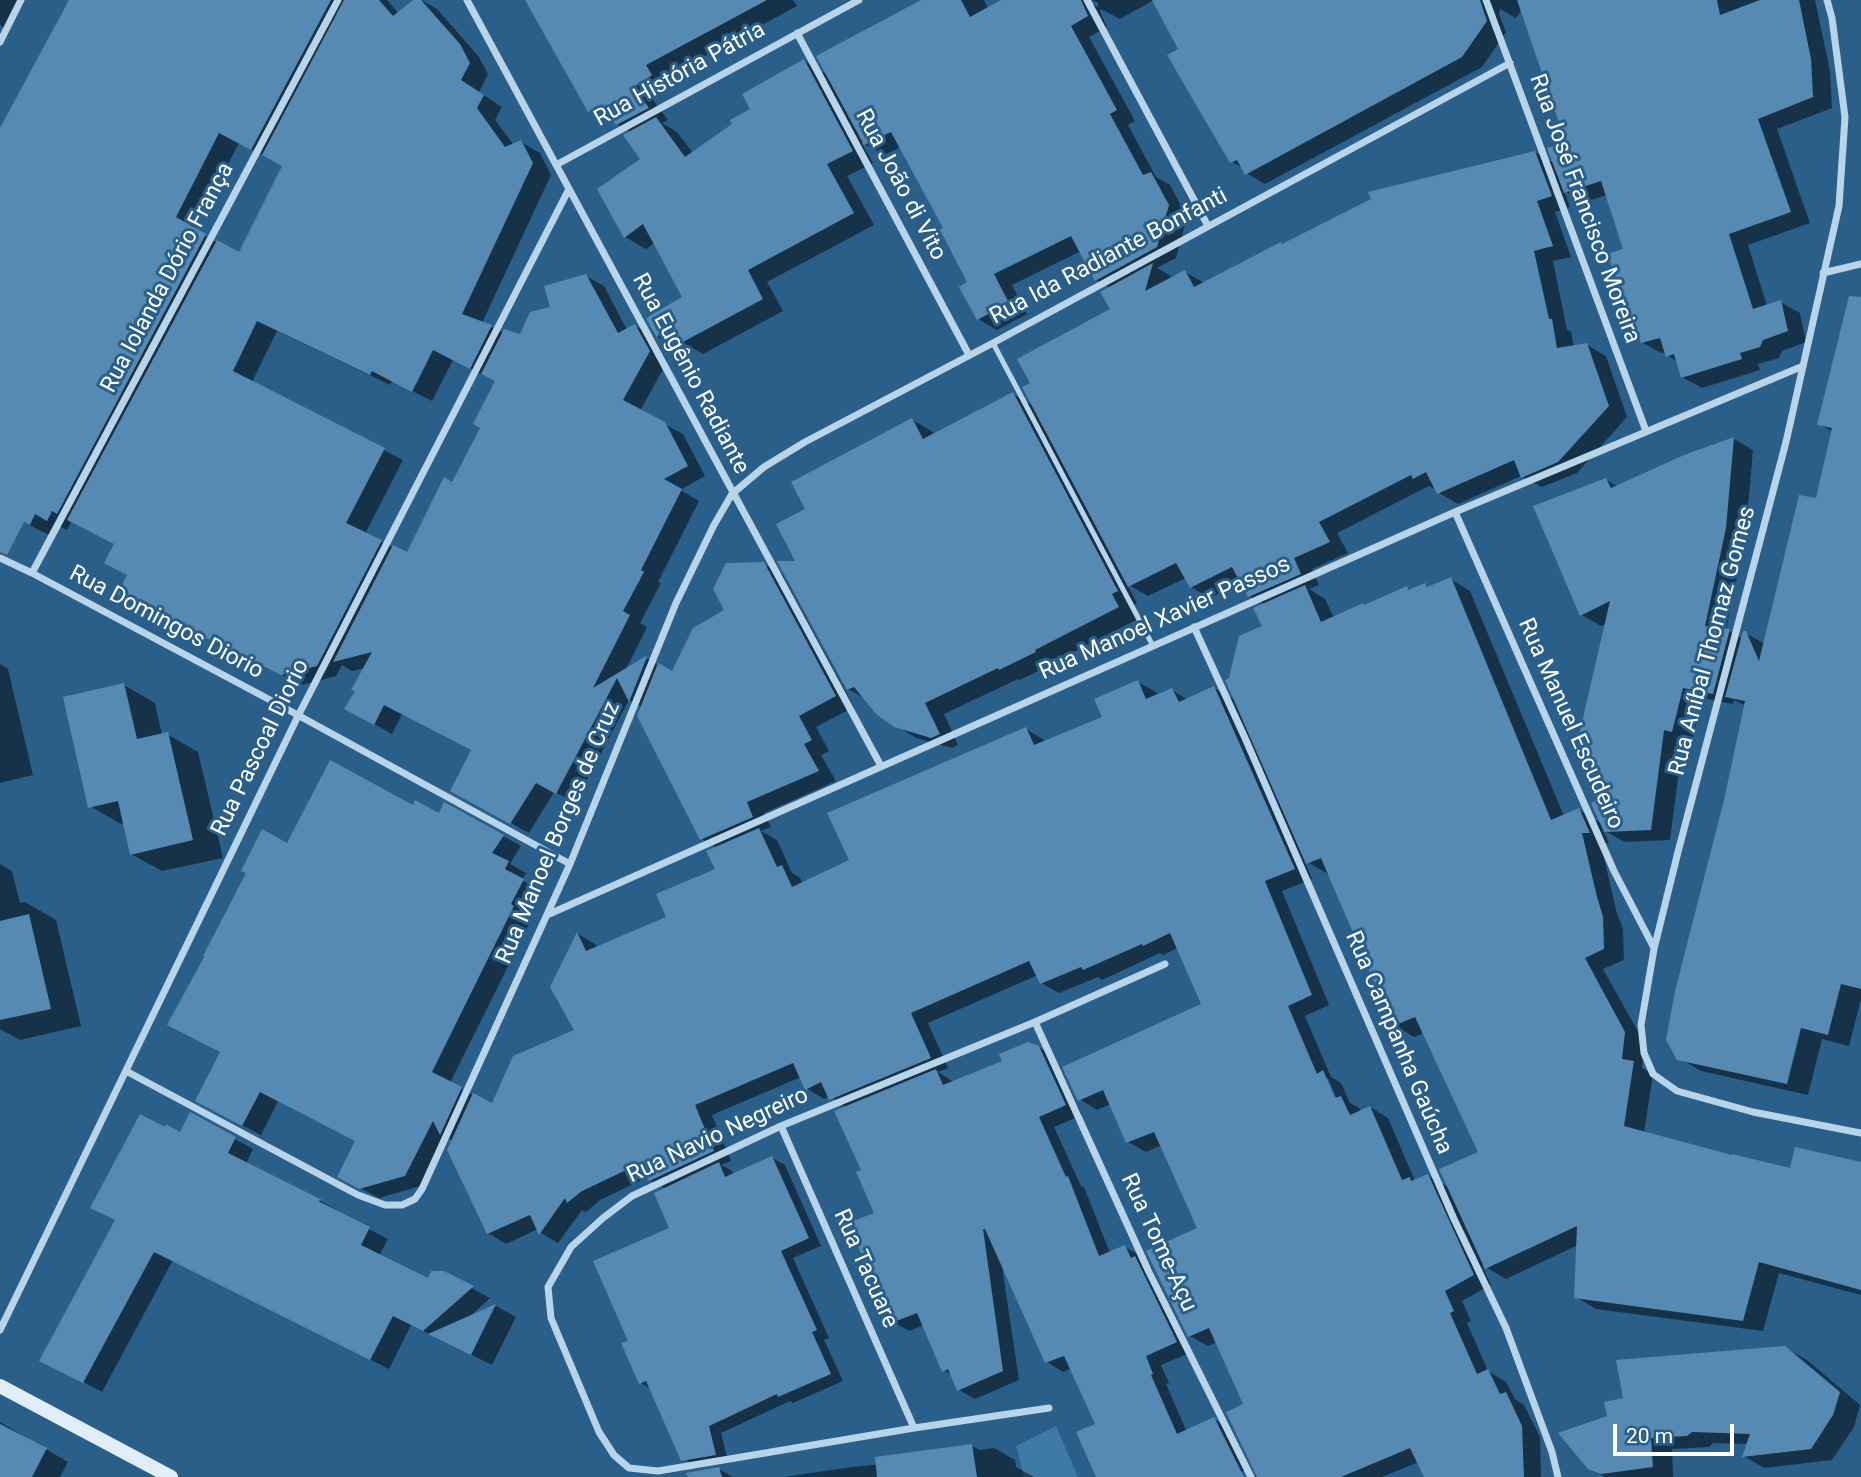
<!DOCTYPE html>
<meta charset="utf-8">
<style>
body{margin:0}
#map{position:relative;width:1861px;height:1477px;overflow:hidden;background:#2a5f89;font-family:Roboto,sans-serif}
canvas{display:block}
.scale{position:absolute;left:1613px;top:1424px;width:121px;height:32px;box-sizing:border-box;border:4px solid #fff;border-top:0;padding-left:9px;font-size:21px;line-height:24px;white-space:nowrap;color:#fff;-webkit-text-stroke:5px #2a5f89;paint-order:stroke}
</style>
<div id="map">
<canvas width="1861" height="1477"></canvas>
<div class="scale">20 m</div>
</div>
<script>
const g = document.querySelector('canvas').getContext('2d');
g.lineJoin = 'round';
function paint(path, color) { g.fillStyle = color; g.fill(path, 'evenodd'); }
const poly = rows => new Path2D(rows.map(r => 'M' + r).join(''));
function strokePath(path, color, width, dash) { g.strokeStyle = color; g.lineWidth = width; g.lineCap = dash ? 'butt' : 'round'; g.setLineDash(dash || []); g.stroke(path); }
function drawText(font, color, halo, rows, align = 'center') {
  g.font = font + ' Roboto,sans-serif'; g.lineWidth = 6; g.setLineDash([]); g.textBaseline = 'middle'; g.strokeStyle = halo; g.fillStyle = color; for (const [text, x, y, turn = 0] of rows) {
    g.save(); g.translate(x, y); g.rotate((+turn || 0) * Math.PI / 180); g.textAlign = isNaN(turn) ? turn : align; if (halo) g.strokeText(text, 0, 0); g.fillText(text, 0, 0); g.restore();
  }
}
paint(poly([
 [1056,1426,1078,1477,1024,1477,1016,1446]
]), '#3f79a5');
paint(poly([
 [0,0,19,0,4,28,0,25],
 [71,0,387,0,399,14,415,0,421,0,437,9,479,57,488,74,479,92,502,107,495,120,514,145,521,142,540,153,551,175,482,323,504,333,521,337,586,276,604,286,627,330,635,326,653,336,667,362,640,411,683,434,705,476,680,490,699,501,658,582,661,583,640,623,647,627,625,671,646,658,672,673,763,564,782,574,854,707,816,727,829,751,821,755,836,781,764,813,771,827,761,831,777,840,792,873,800,878,803,884,852,861,1026,729,1044,740,1045,742,1104,718,1138,682,1156,692,1158,696,1172,690,1188,700,1214,688,1236,700,1264,627,1265,605,1249,596,1242,582,1210,598,1191,587,1186,578,1148,596,1127,584,1137,603,1131,606,1138,619,1054,662,1055,663,1020,680,1018,679,944,714,958,745,952,748,916,738,885,719,869,701,848,689,798,562,807,510,912,420,932,431,934,435,1013,394,1034,406,1032,384,1112,310,1111,288,1096,280,1081,251,1012,285,1027,314,997,330,978,319,969,283,945,229,901,147,884,155,861,142,873,163,847,176,874,225,767,282,783,311,703,354,682,342,678,349,658,337,648,318,684,298,655,243,646,249,625,237,643,159,632,133,617,124,614,121,610,123,590,111,528,0,793,0,797,6,666,77,672,87,653,100,668,120,662,123,677,132,693,153,752,110,804,61,829,76,924,0,984,0,988,9,1005,0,1085,0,1098,7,1098,3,1092,0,1815,0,1830,71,1832,108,1777,129,1810,223,1748,245,1767,306,1780,302,1800,313,1806,342,1782,351,1779,358,1758,364,1760,370,1702,388,1682,377,1678,362,1668,356,1666,352,1661,353,1642,342,1625,250,1607,195,1585,202,1564,191,1570,207,1555,212,1571,257,1553,261,1567,330,1571,332,1574,347,1587,345,1606,356,1627,417,1577,473,1542,487,1521,476,1458,504,1439,493,1436,487,1434,489,1429,486,1337,533,1348,553,1312,569,1319,585,1309,589,1325,599,1334,618,1407,588,1410,591,1425,585,1430,588,1450,579,1470,591,1564,816,1579,810,1601,823,1611,797,1607,623,1601,626,1582,615,1605,479,1618,487,1734,439,1753,450,1745,540,1726,630,1742,638,1745,633,1765,644,1818,500,1833,432,1819,424,1861,311,1861,999,1849,1046,1822,1039,1808,1095,1701,1071,1679,1058,1725,801,1746,706,1734,700,1733,704,1702,698,1692,742,1683,740,1670,840,1625,842,1603,830,1609,843,1601,844,1616,910,1623,929,1624,960,1603,969,1645,1044,1642,1068,1653,1074,1644,1133,1791,1170,1861,1164,1861,1295,1779,1273,1763,1331,1596,1309,1576,1297,1578,1245,1506,1279,1482,1265,1491,1285,1462,1301,1471,1321,1467,1323,1488,1371,1506,1382,1515,1399,1524,1405,1540,1437,1541,1477,1426,1477,1419,1462,1382,1477,1278,1477,1217,1342,1208,1346,1190,1336,1199,1229,1162,1145,1146,1152,1128,1142,1111,1104,1097,1110,1079,1099,1204,1005,1178,948,1163,955,1160,953,1102,980,1098,977,1059,993,1041,983,1038,975,928,1023,948,1068,938,1072,952,1081,954,1083,1037,1046,1054,1056,1082,1115,1054,1127,1081,1186,1084,1187,1110,1253,1125,1247,1141,1256,1144,1263,1151,1267,1192,1352,1161,1365,1169,1383,1166,1384,1187,1432,1214,1419,1231,1429,1250,1468,1231,1477,1101,1477,1098,1424,1072,1368,1063,1372,1047,1362,1002,1266,1019,1380,975,1399,959,1390,952,1375,944,1370,924,1325,909,1331,893,1322,876,1214,847,1108,830,1096,824,1099,806,1088,801,1077,712,1115,731,1161,721,1165,732,1171,733,1175,772,1158,785,1165,821,1246,793,1258,829,1338,824,1340,843,1381,793,1403,790,1401,721,1433,728,1462,698,1467,684,1459,651,1389,641,1383,630,1341,671,1229,666,1189,650,1180,649,1177,600,1200,586,1212,582,1210,558,1243,541,1233,538,1229,506,1244,488,1233,453,1141,448,1138,424,1185,379,1198,357,1186,356,1141,278,1101,261,1135,215,1111,221,1052,288,846,414,807,503,836,521,846,510,864,526,873,522,880,541,891,528,916,532,918,450,1083,493,1105,576,1031,552,987,578,934,595,944,597,948,669,918,718,870,717,848,702,839,642,707,629,700,575,802,554,792,529,833,470,801,473,750,402,714,392,734,365,719,357,691,365,668,352,671,342,665,336,676,302,685,138,604,116,544,72,521,67,530,55,524,49,535,0,510,0,133],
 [1154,0,1181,49,1232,162,1244,169,1246,173,1265,184,1482,67,1506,32,1499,14,1500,9,1516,18,1522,9,1569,144,1555,164,1535,152,1283,246,1204,283,1185,272,1170,279,1171,276,1157,268,1176,258,1187,217,1170,185,1156,177,1128,125,1135,121,1089,37,1107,27,1100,12,1101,9,1120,19],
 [239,143,284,166,240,255,194,230],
 [277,331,390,385,392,381,432,401,453,360,497,382,482,427,453,484,407,554,365,534,403,460,252,382],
 [1304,860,1328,874,1329,874,1394,1025,1414,1037,1424,1033,1480,1153,1450,1188,1428,1176,1415,1181,1388,1118,1370,1107,1361,1112,1359,1108,1350,1103,1341,1083,1331,1077,1305,1016,1329,1005,1282,891,1312,879],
 [1325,1078,1328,1078,1340,1106,1337,1107],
 [0,664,8,669,33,775,0,783],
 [124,685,155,703,162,735,167,734,198,752,223,858,162,871,131,854,125,823,121,824,90,806],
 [0,864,12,871,20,903,25,902,56,920,81,1026,20,1040,0,1029],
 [190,1114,253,1149,246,1164,321,1201,337,1210,334,1211,388,1239,379,1256,429,1280,444,1273,490,1298,468,1318,496,1306,516,1317,492,1365,411,1325,389,1369,173,1260,102,1392,60,1370],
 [1785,1348,1807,1360,1860,1405,1854,1427,1832,1460,1764,1468,1744,1456,1748,1444,1713,1443,1709,1447,1672,1449,1673,1477,1605,1477,1589,1468,1609,1417,1625,1399],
 [0,1422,68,1462,60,1477,0,1477],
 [972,1446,980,1450,994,1448,1015,1460,1016,1467,1034,1477,784,1477,852,1467,924,1460],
 [719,1469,733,1477,692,1477]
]), '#0007');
paint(poly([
 [69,0,331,0,251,150,219,133,176,217,206,234,57,514,52,511,47,521,35,514,30,525,24,522,7,555,0,552,0,128],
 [344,0,379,0,393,16,413,0,421,0,460,44,470,63,461,80,484,95,477,108,505,147,521,140,533,163,462,314,492,325,470,369,433,350,412,392,372,371,370,375,257,321,233,371,385,448,346,523,382,540,317,666,281,675,117,594,127,575,104,563,114,544,67,520,217,240,239,252,282,166,262,155],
 [525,0,767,0,646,65,652,75,634,87,649,108,616,125,601,105,588,112],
 [921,0,961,0,970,17,1001,0,1081,0,1088,16,1071,26,1117,110,1110,114,1143,175,1151,172,1169,205,1157,247,1095,281,1071,236,994,274,1009,303,977,320,959,287,967,282,940,230,943,228,891,132,864,145,816,56],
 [1152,0,1480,0,1487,21,1462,57,1245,175,1237,160,1230,163,1167,55,1178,49],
 [1517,0,1717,0,1720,15,1760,0,1799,0,1811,59,1813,97,1758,119,1791,212,1729,234,1753,309,1781,300,1788,331,1763,340,1760,347,1740,353,1742,359,1681,378,1674,354,1666,357,1660,338,1641,343,1607,254,1623,249,1601,181,1564,193,1547,148,1566,143],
 [804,59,853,151,827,164,854,213,748,270,763,299,681,343,667,319,657,338,646,318,682,297,643,224,624,238,597,189,640,159,623,135,656,117,685,157,732,124,730,120,750,109,742,94],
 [1535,151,1552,196,1537,201,1553,246,1534,251,1549,319,1552,319,1557,348,1587,343,1609,406,1558,462,1521,478,1514,460,1437,494,1426,472,1413,479,1411,475,1319,522,1330,542,1294,558,1301,574,1248,597,1232,567,1190,588,1176,563,1128,587,1022,387,1030,383,1017,359,1110,309,1100,292,1153,263,1145,291,1185,270,1194,287,1281,242,1282,244,1371,199,1368,192],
 [586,274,618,333,635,324,650,351,623,400,665,422,688,466,664,479,682,489,641,570,644,572,623,611,630,615,593,688,646,656,647,657,629,702,617,678,556,794,536,783,510,824,450,791,471,750,384,705,374,725,344,709,355,691,351,690,372,652,333,662,393,545,407,552,444,477,452,482,480,428,473,424,495,381,481,374,504,329,520,334,530,312,550,307,544,286],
 [1849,296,1861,297,1861,989,1841,984,1828,1035,1801,1028,1787,1084,1677,1060,1666,1040,1675,991,1724,800,1745,701,1725,697,1743,631,1746,631,1759,661,1799,495,1816,498,1832,428,1817,425],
 [1013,392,1118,591,1112,594,1119,607,1035,650,1036,652,999,670,998,668,925,703,940,734,931,738,894,727,877,715,854,687,847,690,777,561,795,561,776,524,805,509,791,482,912,418,923,439],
 [1734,437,1726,528,1705,626,1730,629,1713,694,1683,688,1672,732,1664,730,1651,830,1604,832,1591,803,1608,796,1580,731,1610,601,1580,616,1533,506,1606,478,1611,488,1684,455],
 [764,562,836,696,799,716,812,740,804,744,819,771,747,802,753,817,700,840,637,716,658,663,672,671,693,628,724,610,713,589,726,563],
 [1451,577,1551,820,1579,808,1590,833,1582,833,1597,897,1603,917,1604,949,1585,958,1625,1032,1622,1059,1634,1061,1624,1126,1732,1155,1732,1154,1790,1168,1795,1147,1861,1162,1861,1290,1759,1262,1743,1321,1574,1298,1577,1226,1485,1269,1439,1169,1478,1152,1415,1017,1393,1026,1321,858,1306,864,1225,680,1229,678,1239,636,1262,626,1253,608,1305,585,1321,622,1363,603,1364,605,1407,586,1408,590,1425,583,1427,587],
 [1138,680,1146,699,1172,688,1179,702,1214,686,1295,869,1265,881,1312,995,1288,1006,1317,1074,1323,1070,1335,1098,1341,1096,1350,1115,1370,1106,1402,1180,1410,1177,1411,1181,1428,1174,1474,1275,1445,1291,1454,1311,1450,1313,1477,1374,1488,1369,1500,1394,1506,1392,1522,1426,1524,1477,1424,1477,1410,1448,1341,1477,1257,1477,1226,1412,1243,1404,1209,1328,1188,1337,1146,1251,1197,1228,1154,1132,1126,1143,1103,1090,1078,1101,1062,1067,1201,1004,1170,933,1143,946,1142,944,1083,970,1081,967,1040,984,1029,961,911,1013,931,1058,829,1100,821,1082,805,1090,793,1063,695,1105,714,1151,649,1181,641,1163,582,1191,567,1203,565,1198,539,1235,530,1215,487,1234,447,1150,473,1093,492,1103,513,1056,574,1030,550,987,577,932,586,951,666,917,656,894,715,869,706,851,759,828,777,867,782,865,792,887,849,860,827,813,1026,727,1034,745,1102,717,1094,699],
 [124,683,137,739,168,732,193,840,130,855,118,801,88,808,63,697],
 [330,760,413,805,415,800,439,813,444,802,504,835,492,853,509,861,505,869,524,879,511,904,514,906,432,1072,462,1087,440,1135,433,1121,405,1176,359,1189,337,1177,355,1141,260,1092,242,1126,195,1101,220,1052,167,1025,204,957,203,956,246,873,241,871,262,829,287,843],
 [29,914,51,1009,0,1020,0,921],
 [1028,1042,1039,1046,1066,1105,1039,1117,1066,1177,1068,1176,1099,1256,1125,1245,1131,1258,1135,1256,1177,1342,1146,1356,1153,1374,1151,1375,1177,1434,1214,1417,1244,1477,1096,1477,1076,1432,1095,1424,1064,1356,1045,1363,985,1229,983,1229,1003,1371,957,1391,948,1369,942,1372,917,1313,891,1323,848,1223,874,1213,856,1172,861,1170,834,1111,936,1069,943,1085,1002,1061,999,1054],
 [190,1112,236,1137,228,1153,322,1200,318,1201,370,1227,361,1245,428,1278,431,1271,444,1271,474,1286,423,1331,393,1316,370,1360,154,1252,83,1383,39,1361,115,1220,90,1208,140,1114,165,1127,166,1124,180,1132],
 [772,1156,809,1238,781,1251,817,1330,812,1332,831,1374,778,1397,777,1394,709,1426,716,1455,681,1461,646,1381,639,1384,621,1343,628,1341,593,1261,669,1228,654,1193,719,1162,725,1177],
 [496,1304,471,1355,428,1334],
 [1785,1346,1840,1392,1833,1415,1811,1449,1742,1457,1750,1434,1692,1432,1687,1436,1651,1438,1653,1467,1601,1474,1588,1469,1558,1433,1607,1416,1604,1402,1623,1398,1616,1360],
 [0,1424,47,1448,32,1477,0,1477],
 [972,1444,977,1477,877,1477,875,1457],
 [719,1467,722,1477,688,1477,686,1473]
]), '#568ab2');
strokePath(poly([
 [993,343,1153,646]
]), '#b8d4e9', 5);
strokePath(poly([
 [467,0,881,766],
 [1087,0,1208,226],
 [1486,0,1646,431],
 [1827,0,1832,18,1845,117,1839,206,1786,442,1678,852,1654,949,1641,1025,1644,1053,1653,1074,1677,1091,1753,1112,1861,1133],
 [797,33,969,355],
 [0,42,21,0],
 [556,165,859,0],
 [1823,273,1861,264],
 [1455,512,1614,871,1654,948],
 [0,558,32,573,272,701,570,864],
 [32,573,338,0],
 [1194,627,1245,738,1454,1219,1506,1328,1552,1452,1558,1477],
 [547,915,1455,512,1803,366],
 [1035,1022,1148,1270,1251,1477],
 [126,1071,358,1195,385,1205,402,1205,415,1199,422,1189,570,864,676,603,714,525,732,494,764,467,805,442,993,343,1510,63],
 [781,1126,914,1428],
 [0,1330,298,716,569,189],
 [1049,1408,914,1428,658,1471,629,1468,614,1455,599,1432,551,1318,548,1287,571,1247,603,1218,632,1196,781,1126,1035,1022,1165,964]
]), '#b8d4e9', 7);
strokePath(poly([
 [0,1386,171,1477]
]), '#e1eef8', 14);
drawText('23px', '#fff', '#2a5f89', [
 ["Rua História Pátria",680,75,-29],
 ["Rua João di Vito",900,185,62],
 ["Rua José Francisco Moreira",1584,209,70],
 ["Rua Ida Radiante Bonfanti",1109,257,-28],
 ["Rua Iolanda Dório França",168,278,-62],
 ["Rua Eugênio Radiante",690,374,62],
 ["Rua Manoel Xavier Passos",1165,619,-24],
 ["Rua Domingos Diorio",166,623,28],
 ["Rua Aníbal Thomaz Gomes",1713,641,-75],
 ["Rua Manuel Escudeiro",1570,724,66],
 ["Rua Pascoal Diorio",261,748,-64],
 ["Rua Manoel Borges de Cruz",559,833,-67],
 ["Rua Campanha Gaúcha",1398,1043,67],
 ["Rua Navio Negreiro",718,1136,-25],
 ["Rua Tome-Açu",1158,1243,65],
 ["Rua Tacuare",865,1269,66]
]);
</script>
